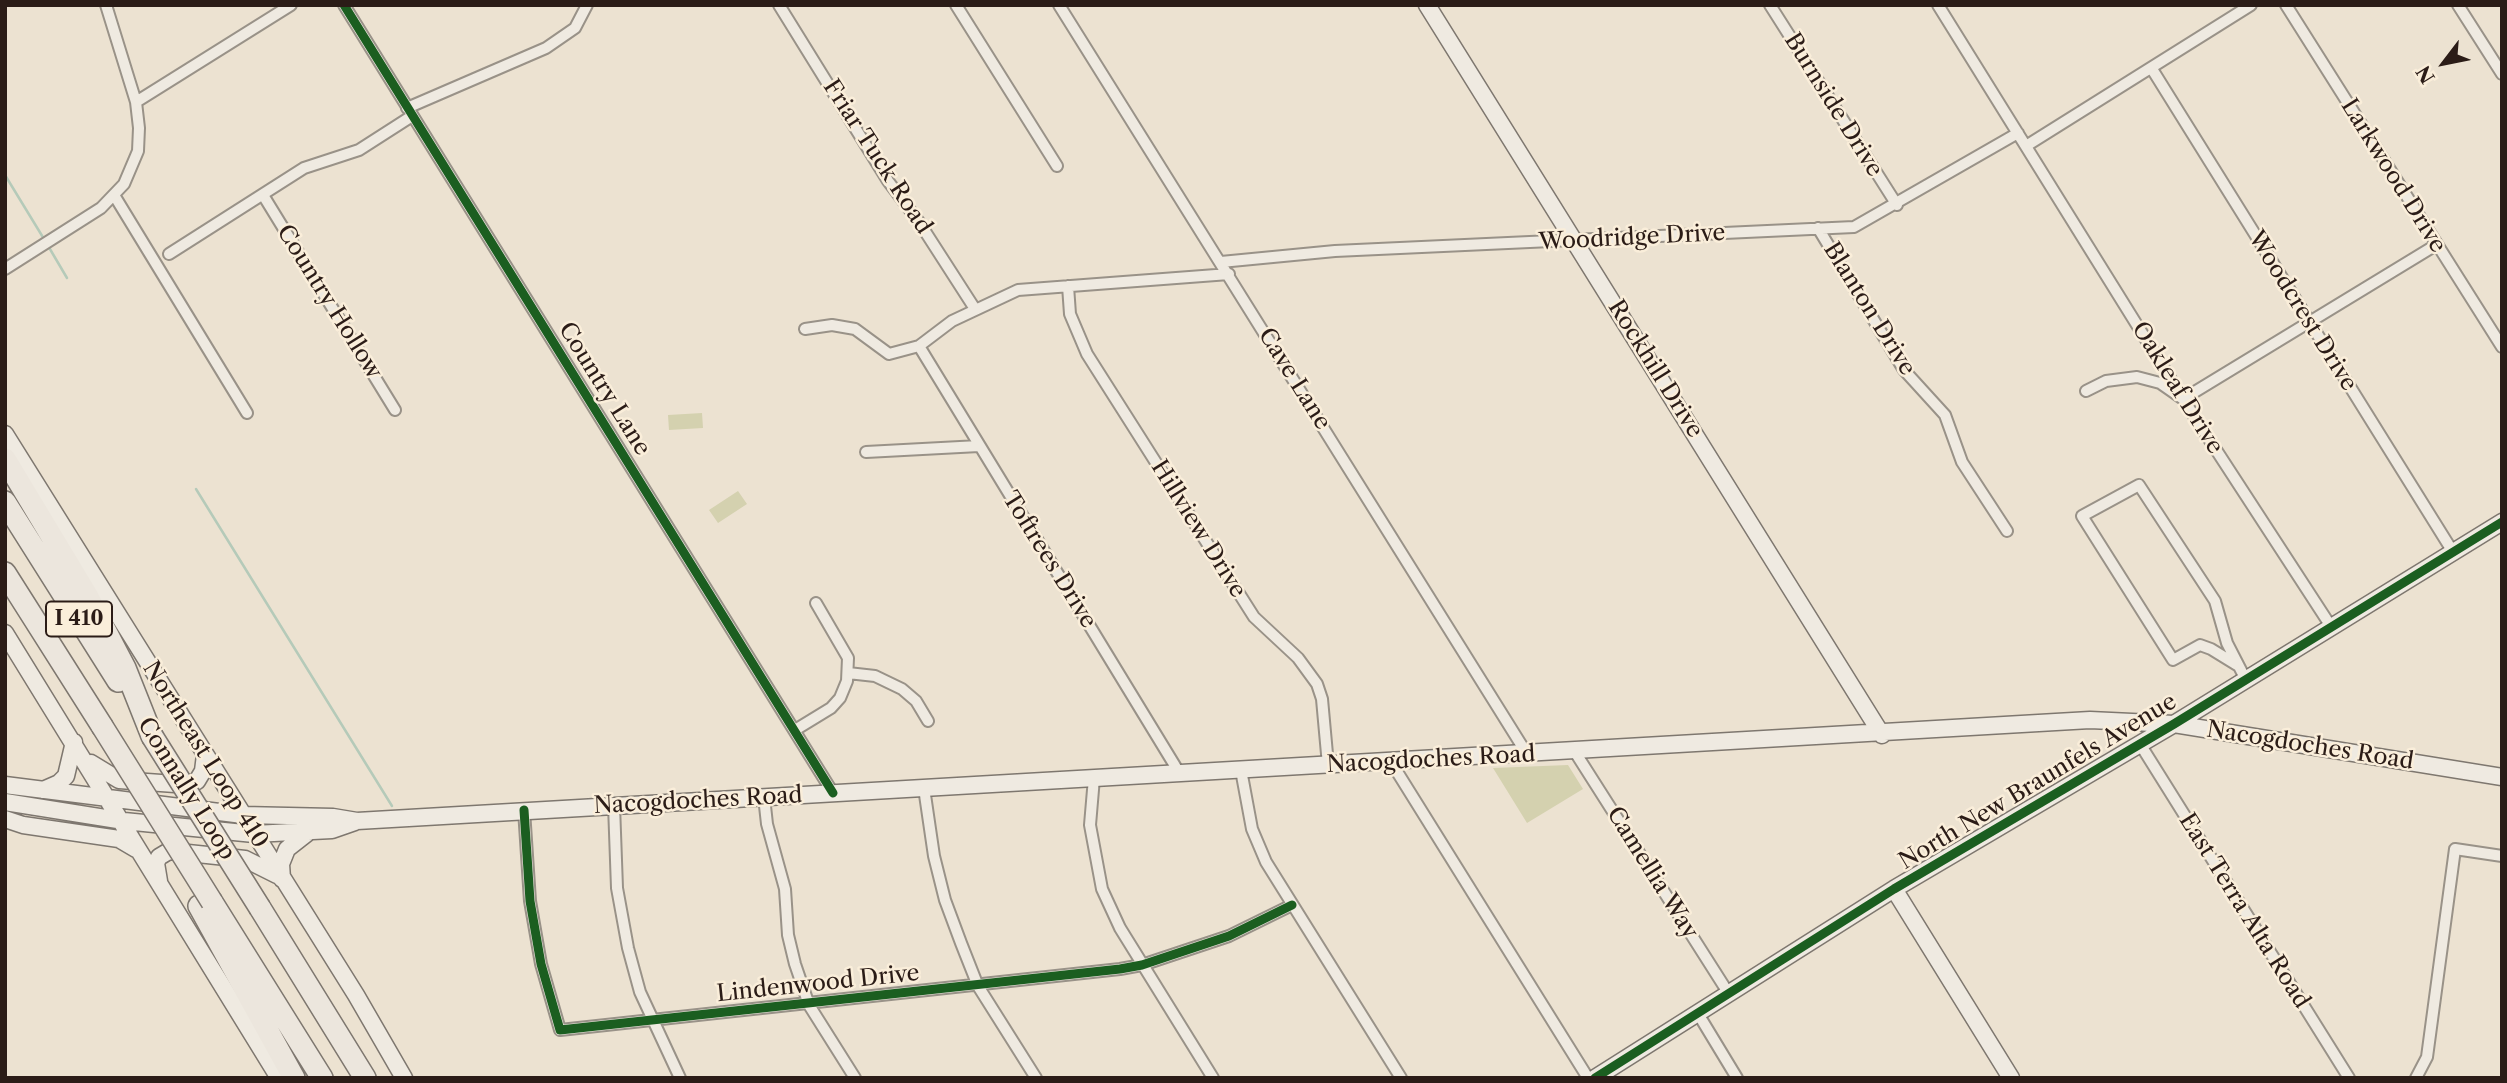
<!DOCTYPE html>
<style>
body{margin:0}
#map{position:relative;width:2507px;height:1083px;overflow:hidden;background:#ece2d1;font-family:"Libre Caslon Text",serif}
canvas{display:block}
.frame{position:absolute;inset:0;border:7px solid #2b1c17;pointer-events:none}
.north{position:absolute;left:2409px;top:28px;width:70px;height:70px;-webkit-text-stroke:5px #faeeda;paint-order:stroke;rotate:238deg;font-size:19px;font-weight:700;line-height:28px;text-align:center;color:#2b1c17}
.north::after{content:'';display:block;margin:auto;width:24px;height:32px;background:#2b1c17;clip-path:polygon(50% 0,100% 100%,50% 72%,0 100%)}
</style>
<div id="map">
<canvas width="2507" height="1083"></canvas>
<div class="frame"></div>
<div class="north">N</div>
</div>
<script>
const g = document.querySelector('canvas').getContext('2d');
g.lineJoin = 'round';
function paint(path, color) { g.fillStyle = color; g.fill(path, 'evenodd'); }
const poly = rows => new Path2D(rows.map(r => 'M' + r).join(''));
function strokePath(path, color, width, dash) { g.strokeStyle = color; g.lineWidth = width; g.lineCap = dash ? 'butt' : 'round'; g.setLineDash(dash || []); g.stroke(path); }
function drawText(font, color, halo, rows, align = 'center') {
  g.font = font + ' "Libre Caslon Text",serif'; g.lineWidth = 5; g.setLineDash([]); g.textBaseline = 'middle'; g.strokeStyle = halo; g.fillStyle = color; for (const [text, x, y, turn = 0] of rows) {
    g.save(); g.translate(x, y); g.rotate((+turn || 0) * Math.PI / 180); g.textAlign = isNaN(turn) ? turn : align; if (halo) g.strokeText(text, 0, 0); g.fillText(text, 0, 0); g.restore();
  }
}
paint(poly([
 [702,413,703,428,669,430,668,415],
 [738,491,747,504,718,523,709,510],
 [1568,765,1583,789,1527,823,1493,768]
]), '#d4d1af');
strokePath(poly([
 [5,175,44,239],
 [47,244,67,278],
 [196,489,392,806]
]), '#b5cab9', 2.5);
const street = poly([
 [344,5,833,793],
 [779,5,888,181,919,222,975,309],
 [956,5,1057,166],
 [1059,5,1527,754],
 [1770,5,1897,205],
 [1938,5,2183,399,2332,628],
 [2286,5,2502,347],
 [2458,5,2502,74],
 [2152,69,2453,552],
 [136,102,291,5],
 [407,108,546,48,575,28,587,5],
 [2026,146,2251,5],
 [114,195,247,413],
 [263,195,395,410],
 [1818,228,1904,370,1945,415,1962,462,2007,531],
 [169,254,304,168,359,150,412,116],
 [1221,262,1335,251,1854,227,2018,133],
 [5,269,101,208,124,184,138,151,139,128,136,102,106,5],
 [1068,286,1070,314,1087,354,1254,617,1298,658,1317,684,1322,699,1328,765],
 [805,329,832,325,855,329,889,354,919,346],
 [919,346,1180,774],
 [919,346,952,321,1018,290,1229,274],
 [2086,391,2106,381,2137,377,2160,383,2183,399,2436,245],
 [866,452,979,446],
 [2237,665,2211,649,2200,645,2173,660,2082,516,2139,485,2215,601,2227,643,2246,680],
 [848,673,875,676,902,689,916,701,928,721],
 [795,730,831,708,840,698,847,681,848,658,816,603],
 [2140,744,2349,1078],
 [1575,752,1729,994],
 [1391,762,1588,1078],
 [1241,770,1252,829,1266,862,1401,1078],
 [1094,778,1090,825,1102,889,1120,928,1213,1078],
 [924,788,934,856,945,900,961,943,978,986,1036,1078],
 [764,797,767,824,785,889,788,935,795,964,809,1005,855,1078],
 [614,805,617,888,628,948,640,992,680,1078],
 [524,810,530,901,541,964,560,1030,1120,969,1142,965,1229,936,1292,905],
 [1697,1012,1737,1078],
 [2416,1078,2427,1057,2455,849,2502,856]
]);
const secondary = poly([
 [1427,5,1882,735],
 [5,434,356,995,404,1078],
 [5,633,279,1078],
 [91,763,119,780,189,785,197,781,203,771,205,755],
 [5,785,243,815,333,817,357,821,2090,720,2174,724,2502,777],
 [43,790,59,783,66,776,74,742],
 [5,802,124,821,254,834,332,830,355,822],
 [5,819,23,825,119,839,136,849],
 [282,879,281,864,287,849,310,831],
 [159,881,156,863,159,857,169,851,245,859,277,875],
 [1894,889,2011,1078],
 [1595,1078,1894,889,2174,724,2502,522]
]);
const highway = poly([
 [5,459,88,597,125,668,152,736],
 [5,502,118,681],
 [5,573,102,726],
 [212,902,322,1078],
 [199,906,294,1078],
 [260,908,365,1078]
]);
strokePath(street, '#999288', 14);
strokePath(secondary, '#7e776f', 19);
strokePath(highway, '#7e776f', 24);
strokePath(street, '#efeae1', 10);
strokePath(secondary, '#efeae1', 16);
strokePath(highway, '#ece6dd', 21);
const highwayBridge = poly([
 [102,726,212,902],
 [152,736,260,908]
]);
strokePath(highwayBridge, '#7e776f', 24, []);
strokePath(highwayBridge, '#ece6dd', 21);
strokePath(poly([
 [344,5,833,793],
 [524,810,530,901,541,964,560,1030,1120,969,1142,965,1229,936,1292,905],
 [1595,1078,1894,889,2174,724,2502,522]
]), '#1b5e20', 9);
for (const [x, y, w] of [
 [79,619,66]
]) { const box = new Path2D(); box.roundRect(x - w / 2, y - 17.5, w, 35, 5); g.fillStyle = '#faeeda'; g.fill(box); strokePath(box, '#2b1c17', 2); }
drawText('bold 21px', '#2b1c17', null, [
 ["I 410",79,619]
]);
drawText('23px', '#2b1c17', '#faeeda', [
 ["Burnside Drive",1833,105,58],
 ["Friar Tuck Road",877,157,57],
 ["Larkwood Drive",2393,176,58],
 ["Woodridge Drive",1632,238,-3],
 ["Country Hollow",329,302,58],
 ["Blanton Drive",1869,309,58],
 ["Woodcrest Drive",2302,311,58],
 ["Rockhill Drive",1655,369,58],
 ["Cave Lane",1294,379,58],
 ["Oakleaf Drive",2177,388,58],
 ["Country Lane",604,389,58],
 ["Hillview Drive",1198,529,58],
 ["Toftrees Drive",1049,560,58],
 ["Nacogdoches Road",2310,746,9],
 ["Northeast Loop 410",205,755,58],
 ["Nacogdoches Road",1431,760,-3],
 ["North New Braunfels Avenue",2038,782,-31],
 ["Connally Loop",186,789,58],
 ["Nacogdoches Road",698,801,-3],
 ["Camellia Way",1652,873,58],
 ["East Terra Alta Road",2244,911,58],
 ["Lindenwood Drive",818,984,-6]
]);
</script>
